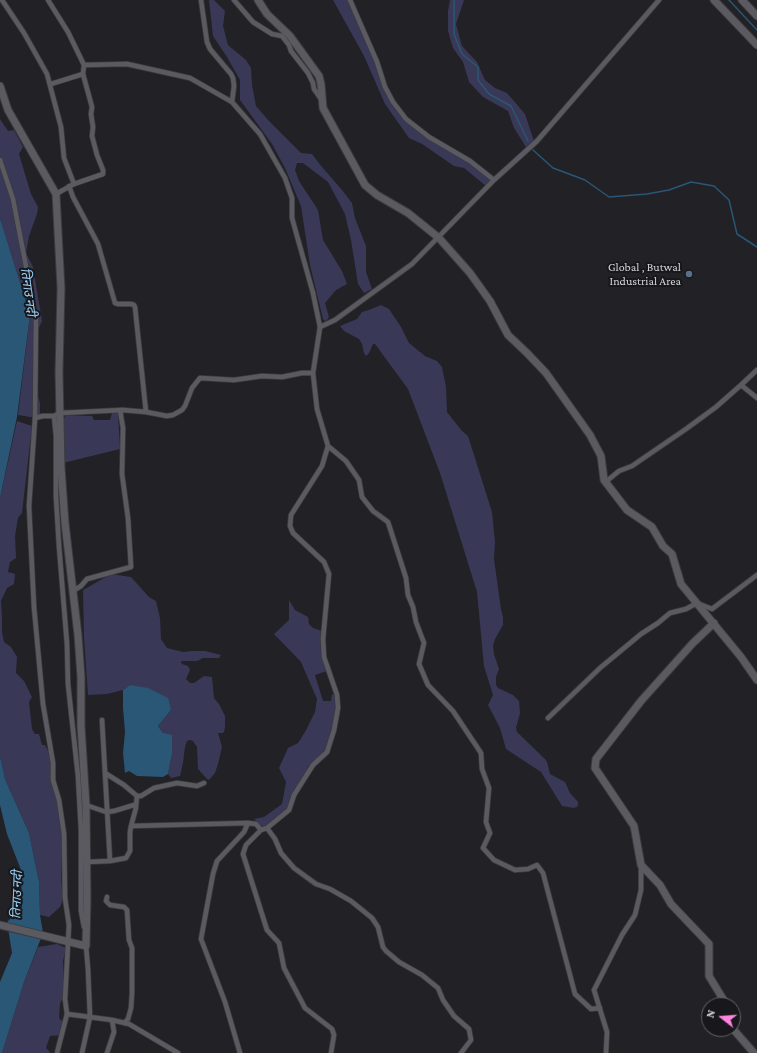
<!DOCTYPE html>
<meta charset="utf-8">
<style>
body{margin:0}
#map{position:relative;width:757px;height:1053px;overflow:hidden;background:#212126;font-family:"Crimson Pro",serif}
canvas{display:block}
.north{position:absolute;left:701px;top:997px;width:40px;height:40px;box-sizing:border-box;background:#18181c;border:1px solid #636467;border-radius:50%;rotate:287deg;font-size:11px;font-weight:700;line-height:16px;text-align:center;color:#d4d5d8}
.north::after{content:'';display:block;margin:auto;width:14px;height:18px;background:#fe85df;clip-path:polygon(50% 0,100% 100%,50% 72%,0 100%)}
</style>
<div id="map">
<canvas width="757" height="1053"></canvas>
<div class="north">N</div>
</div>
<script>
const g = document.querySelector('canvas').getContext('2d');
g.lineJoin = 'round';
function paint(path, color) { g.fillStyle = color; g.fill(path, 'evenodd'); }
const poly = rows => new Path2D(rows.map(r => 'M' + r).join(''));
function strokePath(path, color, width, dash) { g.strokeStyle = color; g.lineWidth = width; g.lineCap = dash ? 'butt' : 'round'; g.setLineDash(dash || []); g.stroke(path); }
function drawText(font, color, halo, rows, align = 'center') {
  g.font = font + ' "Crimson Pro","Noto Sans Devanagari",serif'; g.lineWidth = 4; g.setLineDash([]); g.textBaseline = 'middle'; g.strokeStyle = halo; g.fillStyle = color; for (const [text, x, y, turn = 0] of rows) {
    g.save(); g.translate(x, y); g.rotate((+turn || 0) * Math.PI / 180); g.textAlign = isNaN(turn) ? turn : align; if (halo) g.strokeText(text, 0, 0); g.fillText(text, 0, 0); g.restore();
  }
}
paint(poly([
 [209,0,214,0,225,11,223,26,228,45,246,60,251,68,252,85,256,106,269,121,301,153,312,154,322,167,342,190,352,203,355,218,366,246,366,272,372,289,364,293,358,284,351,240,345,214,328,182,303,163,297,163,295,170,299,181,318,210,323,240,342,271,347,284,336,290,325,303,329,317,327,320,325,321,323,319,310,265,301,206,285,168,272,144,240,100,240,80,227,57,213,36],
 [333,0,347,0,349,3,377,63,386,93,399,113,407,122,468,161,492,181,486,186,464,168,454,166,422,144,409,138,385,104,364,56],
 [450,0,464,0,456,24,462,46,477,62,485,80,495,88,507,93,525,114,534,141,526,147,514,128,508,111,483,97,469,82,463,62,453,48,448,31,448,11],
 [0,119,8,131,14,130,23,147,19,154,31,194,38,207,37,214,29,236,26,253,33,267,42,321,35,337,33,379,40,403,40,416,30,417,18,415,30,315,0,218],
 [381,305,389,309,401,327,409,343,425,356,437,361,442,367,446,387,447,412,462,431,468,436,492,512,495,542,494,559,501,609,503,617,503,625,495,639,493,646,494,654,499,669,496,677,496,685,498,688,513,695,519,701,520,713,516,728,517,732,545,759,547,762,550,774,565,782,570,793,578,802,578,806,574,808,562,806,541,772,506,749,500,728,488,705,493,695,484,666,477,592,440,473,408,389,375,344,373,344,369,353,366,356,364,353,362,344,359,339,344,331,340,326,357,319,362,312,365,311,369,310],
 [112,413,118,413,120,449,63,463,63,420,66,415,92,416,94,420,110,420],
 [17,421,32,426,22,513,18,518,15,536,16,558,10,562,8,572,15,574,14,584,7,588,1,601,2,617,2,632,4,642,11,647,17,657,16,673,24,681,32,697,29,702,32,729,35,734,39,734,42,745,45,745,51,757,50,765,54,791,56,799,58,799,63,833,61,877,63,900,60,907,49,917,40,915,39,882,29,833,5,779,0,756,0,498],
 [111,574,131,577,149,597,156,601,160,618,161,639,167,648,183,652,192,651,205,651,221,655,219,658,203,658,197,661,182,661,181,662,182,664,188,666,190,670,186,679,190,683,194,683,204,676,212,677,214,698,219,704,225,716,225,727,224,732,223,733,218,733,222,747,218,764,215,773,210,779,208,780,198,769,197,747,193,741,190,740,187,741,185,747,183,763,180,776,171,778,168,774,172,754,163,733,158,726,171,710,130,685,123,690,107,694,88,695,84,637,83,590],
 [289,600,295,610,308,617,309,624,313,628,322,631,327,671,315,675,323,701,331,701,332,694,336,696,337,708,333,728,327,746,323,754,308,767,288,809,268,826,263,827,254,819,264,817,282,804,286,782,279,768,288,748,298,743,305,732,315,712,317,699,301,662,274,634,289,620],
 [57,944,66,948,63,961,64,994,60,1004,59,1018,65,1024,63,1035,50,1036,46,1048,50,1052,49,1053,2,1053,24,982,38,947]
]), '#3a3857');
paint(poly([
 [0,218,30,315,17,417,0,498],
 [130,685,148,688,168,698,171,710,158,726,163,733,172,735,172,754,168,774,163,777,137,776,129,771,125,773,123,753,125,732,123,708,123,690],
 [0,756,5,779,29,833,39,882,40,915,43,933,24,982,2,1053,0,1053,0,982,12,953,7,922,22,907,21,870,7,834,0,805]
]), '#295775');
strokePath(poly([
 [454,0,454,34,462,54,478,67,478,80,489,94,511,106,528,141],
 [729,0,757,30],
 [533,150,553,168,585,180,609,197,647,194,669,190,691,182,714,186,729,200,737,234,757,247]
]), '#295775', 1.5);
const street = poly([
 [2,0,24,33,47,74,61,127,64,158,74,184],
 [48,0,68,32,84,65,83,74,92,107,91,114,93,127,92,136,97,155,103,170,103,174,74,184,56,194],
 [201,0,207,42,210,49,231,74,233,78,234,86,232,102],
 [234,0,253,22,272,34,282,36,289,45,291,51,308,73,313,83,314,89,321,99],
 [350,0,377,62,385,87,393,102,406,119,429,137,470,161,494,180],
 [84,65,127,64,190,78,232,102,260,134,285,178,292,198,292,218,313,293,320,327,313,373,317,409,328,446,346,461,359,480,362,497,373,511,388,522,406,578,408,595,413,607,416,622,424,643,419,664,428,685,453,711,481,753,482,769,489,788,486,822,490,833,483,848,494,860,515,870,528,869,537,865,543,873,575,994,591,1009,600,1008],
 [51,84,83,74],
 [0,160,13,199,36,318,35,418,29,506,34,607,43,704,53,763,53,780,59,800,64,834,65,898,69,925,65,999,67,1014,57,1053],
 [69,186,73,197,98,244,115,303,118,304,131,304,134,305,135,307,146,412],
 [320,327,335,320,412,264,494,180,537,141,659,0],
 [757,370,741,385,757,398],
 [54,416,56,436,56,497,59,546,67,644,68,684,78,776,81,830,81,911,84,927,85,928],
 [35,418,43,416,54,416,60,413,123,410,146,412,167,416,173,415,182,410,185,406,192,388,200,378,234,380,262,376,282,377,302,373,313,373],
 [328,446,322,466,291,515,290,526,293,533,324,562,329,574,323,639,324,657,337,695,338,708,334,730,327,752,313,765,294,795,289,810,267,828,261,830,246,845,243,854,267,930,279,943,284,968,305,1008,332,1029,334,1035,331,1053],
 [604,480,608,480,619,471,632,466,686,429,716,407,741,385],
 [73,591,81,586,87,579,131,567,128,518,122,474,123,428,120,410],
 [548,718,600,668,641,634,658,623,670,613,686,609,697,603,712,609,757,575],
 [102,720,110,861],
 [105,773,124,785,137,796,136,806],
 [137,796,141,796,154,788,177,783,197,786,204,783],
 [86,805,106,812,114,811,134,805,136,808,131,826,248,823,256,824,261,830],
 [267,828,275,839,281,853,294,868,316,884,330,889,351,901,372,918,378,927,383,947,386,951,399,962,422,975,438,988,443,1000,454,1016,469,1029,471,1040,461,1053],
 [86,862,110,861,126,858,130,851,130,832,131,826],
 [107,897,106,901,110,905,124,907,127,910,129,940,132,948,132,993,131,1008,128,1019,124,1023],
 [67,1014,112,1020,129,1024,178,1053],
 [82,1053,90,1017,88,969,86,946],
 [107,1053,114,1032,112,1020],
 [240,1053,225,1002,201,939,213,874,217,861,244,832,248,823],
 [606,1053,607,1032,594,990,622,935,635,915,641,890,641,865]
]);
const secondary = poly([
 [258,0,267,14,290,36,319,76,321,84,323,108,365,185,377,195,408,213,439,238,470,273,490,301,508,335,527,353,546,373,590,435,601,456,604,480,627,510,652,527,663,546,672,554,681,584,741,657,757,680],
 [714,0,757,45],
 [742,0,757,16],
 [0,86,8,110,56,194,61,288,59,372,61,467,65,523,78,635,81,677,81,726,86,805,87,899,86,946,0,925],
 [714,623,692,644,641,701,596,759,595,768,634,826,641,865,660,885,671,904,709,944,709,976,723,999,725,1005],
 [733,1029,754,1053]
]);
strokePath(street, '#3b3b3f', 6);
strokePath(secondary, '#3b3b3f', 9);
strokePath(street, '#5a5a60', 4.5);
strokePath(secondary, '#5a5a60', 7);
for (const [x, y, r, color] of [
 [689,274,4,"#5c6f8a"]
]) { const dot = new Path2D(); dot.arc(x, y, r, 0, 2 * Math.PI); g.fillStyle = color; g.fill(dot); strokePath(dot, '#18181c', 1.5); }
drawText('12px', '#d4d5d8', '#18181c', [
 ["Global , Butwal",681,267],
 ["Industrial Area",681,281]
], 'right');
drawText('italic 13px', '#99d1f9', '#18181c', [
 ["तिनाउ नदी",28,292,82],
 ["तिनाउ नदी",17,895,-88]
]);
</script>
